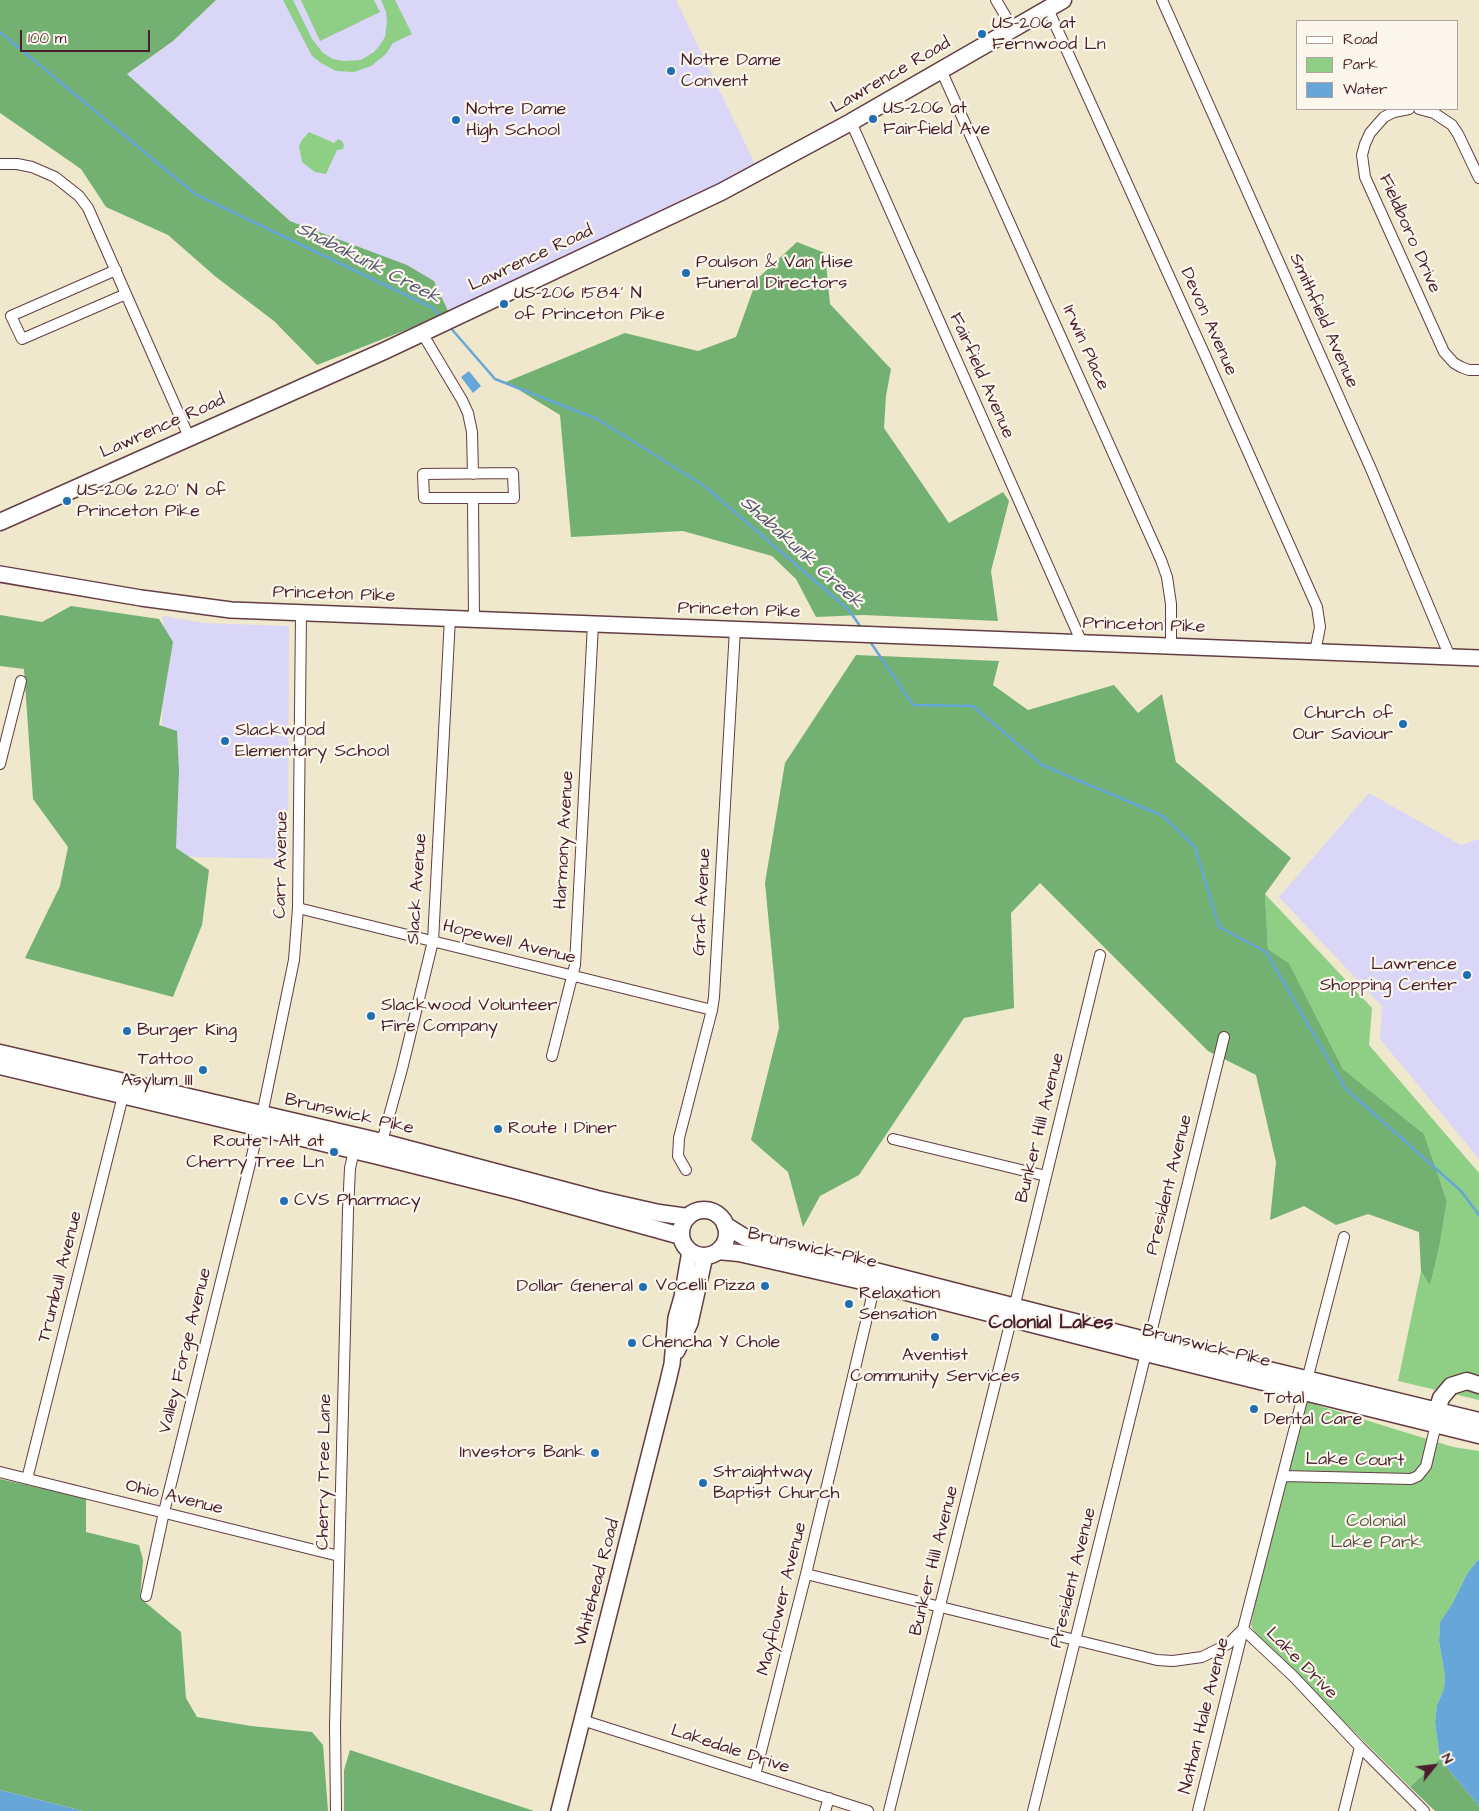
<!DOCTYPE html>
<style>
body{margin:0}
#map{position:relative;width:1479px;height:1811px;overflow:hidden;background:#efe8cc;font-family:"Architects Daughter",sans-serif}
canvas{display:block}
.legend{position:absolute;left:1296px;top:20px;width:162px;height:90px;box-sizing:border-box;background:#fbf7ec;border:1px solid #b4a19f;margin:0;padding:6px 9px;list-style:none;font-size:15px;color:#4a1f2b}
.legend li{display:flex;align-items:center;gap:10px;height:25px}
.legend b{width:25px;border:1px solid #b4a19f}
.north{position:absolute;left:1409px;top:1741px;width:50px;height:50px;-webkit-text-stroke:4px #fbf7ec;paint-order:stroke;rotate:61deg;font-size:14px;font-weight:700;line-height:20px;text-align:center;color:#4a1f2b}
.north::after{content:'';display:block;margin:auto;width:18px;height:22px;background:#4a1f2b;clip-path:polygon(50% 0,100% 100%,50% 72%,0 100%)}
.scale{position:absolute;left:20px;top:30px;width:130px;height:22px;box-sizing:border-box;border:2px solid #4a1f2b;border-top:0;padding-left:6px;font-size:15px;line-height:18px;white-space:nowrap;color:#4a1f2b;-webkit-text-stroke:4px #fbf7ec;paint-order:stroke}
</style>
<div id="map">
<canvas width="1479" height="1811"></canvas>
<ul class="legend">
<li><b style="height:6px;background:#fff"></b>Road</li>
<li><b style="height:14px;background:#8ece85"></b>Park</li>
<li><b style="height:14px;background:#67a6d9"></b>Water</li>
</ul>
<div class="north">N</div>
<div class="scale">100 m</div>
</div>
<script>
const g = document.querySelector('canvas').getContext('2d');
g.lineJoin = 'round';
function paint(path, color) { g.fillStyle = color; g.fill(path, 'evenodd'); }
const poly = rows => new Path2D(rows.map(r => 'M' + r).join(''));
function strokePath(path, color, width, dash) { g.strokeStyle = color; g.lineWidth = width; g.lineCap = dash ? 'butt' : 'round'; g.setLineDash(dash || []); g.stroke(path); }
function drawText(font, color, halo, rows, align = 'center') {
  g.font = font + ' "Architects Daughter",sans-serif'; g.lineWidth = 4.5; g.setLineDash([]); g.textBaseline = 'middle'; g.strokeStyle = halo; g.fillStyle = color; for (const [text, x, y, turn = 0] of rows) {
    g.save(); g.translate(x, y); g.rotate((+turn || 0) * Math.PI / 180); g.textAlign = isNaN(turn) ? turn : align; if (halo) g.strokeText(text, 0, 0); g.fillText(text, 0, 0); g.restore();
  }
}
paint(poly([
 [216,0,676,0,756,166,449,313,434,281,407,265,290,221,127,74,173,41],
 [163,616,203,623,289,626,288,859,161,856],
 [1369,793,1461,845,1479,839,1479,1159,1380,1039,1382,1006,1279,897]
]), '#dad6f7');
paint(poly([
 [283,0,293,0,312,39,323,53,333,59,343,61,361,60,374,52,380,45,385,37,387,22,386,12,381,0,395,0,412,34,393,43,386,54,371,66,354,72,336,71,321,63,312,56],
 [301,0,374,0,380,12,320,41],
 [309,132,334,143,338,139,342,141,344,145,343,149,337,150,326,174,315,172,302,162,299,146,302,140],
 [1265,894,1372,1008,1369,1045,1479,1173,1479,1400,1398,1381,1421,1271,1430,1286,1440,1243,1447,1201,1424,1134,1343,1069,1289,963,1268,949],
 [1307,1402,1453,1447,1479,1451,1479,1559,1468,1572,1452,1604,1440,1622,1439,1641,1445,1677,1444,1689,1437,1705,1435,1723,1440,1759,1410,1787,1255,1633,1251,1625,1255,1604]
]), '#8ece85');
paint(poly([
 [0,0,216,0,173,41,127,74,290,221,407,265,434,281,449,313,317,365,274,321,216,277,168,235,106,207,81,169,0,113],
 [797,242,825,253,830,304,891,369,886,396,884,428,949,523,1003,492,1009,501,991,571,998,621,863,615,816,617,796,579,772,556,683,531,571,537,560,415,506,382,625,333,698,351,736,337,757,279],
 [71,606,159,619,173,642,159,725,177,731,179,771,176,848,209,870,202,925,173,997,25,958,60,886,68,847,33,799,24,669,0,666,0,615,42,622],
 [856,655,999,661,993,685,1028,710,1114,685,1138,713,1162,694,1176,762,1291,858,1265,894,1268,949,1289,963,1343,1069,1424,1134,1447,1201,1440,1243,1430,1286,1421,1271,1419,1232,1368,1214,1336,1225,1304,1206,1270,1220,1276,1162,1256,1075,1208,1051,1040,883,1011,913,1014,1008,964,1018,859,1175,820,1196,803,1227,788,1172,751,1140,779,1028,765,883,785,763],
 [0,1479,86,1498,86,1532,139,1545,143,1560,140,1598,181,1632,186,1698,197,1717,251,1726,312,1732,323,1745,328,1811,83,1811,0,1790],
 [350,1750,534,1811,344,1811,344,1770],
 [1440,1759,1479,1806,1479,1811,1435,1811,1410,1787]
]), '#72b172');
paint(poly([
 [469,371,481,386,473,393,461,377],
 [1479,1559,1479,1806,1440,1759,1435,1723,1437,1705,1444,1689,1445,1677,1439,1641,1440,1622,1452,1604,1468,1572],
 [0,1790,83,1811,0,1811]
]), '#67a6d9');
strokePath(poly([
 [0,32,195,194,433,308,441,317],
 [449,326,495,379,597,419,703,485,849,610,862,629],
 [869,640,913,705,973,706,1042,765,1163,816,1195,847,1219,927,1266,952,1345,1088,1461,1191,1479,1215]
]), '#67a6d9', 2.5);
const street = poly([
 [996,0,1013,29],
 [1162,0,1371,469,1450,657],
 [1048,9,1204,353,1317,607,1320,627,1315,652],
 [941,70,1161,560,1167,577,1171,604,1171,646],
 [1409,109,1394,112,1384,117,1370,133,1365,144,1362,155,1365,177,1444,352,1454,363,1461,367,1469,370,1479,370],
 [1419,109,1434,113,1452,125,1458,134,1479,178],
 [851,122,1082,643],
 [0,164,17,164,32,167,55,177,79,196,88,208,189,437],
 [116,270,11,316,22,339,126,294],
 [422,333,462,400,468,413,472,432,473,474],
 [513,473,514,498,424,498,423,474,513,473],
 [473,498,474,619],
 [0,764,21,681],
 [298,908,712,1010],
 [552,1056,575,965,593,624],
 [893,1139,1046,1176],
 [381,1145,402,1069,433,941,450,618],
 [686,1170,678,1156,679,1138,712,1010,714,997,735,629],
 [1014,1308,1100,955],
 [1149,1341,1224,1037],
 [1307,1380,1344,1237],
 [1304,1392,1243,1629,1294,1677,1360,1747,1424,1811],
 [0,1472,339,1556],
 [1283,1476,1411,1479,1418,1476,1426,1466,1437,1420],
 [27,1479,124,1092],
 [806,1574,1157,1660,1173,1661,1202,1657,1228,1644,1243,1629],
 [146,1596,164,1512,262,1115,294,960,298,908,301,613],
 [582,1720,868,1811],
 [755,1775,806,1574,875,1284],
 [336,1811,335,1726,348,1211,350,1168,354,1151,358,1147],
 [825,1811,829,1798],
 [889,1811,1011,1320],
 [1033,1811,1146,1353],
 [1198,1811,1243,1630],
 [1344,1811,1360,1747]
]);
const secondary = poly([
 [0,574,141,598,231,610,1479,658],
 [677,1351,690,1323,705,1256],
 [559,1811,668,1381,672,1364,676,1318,682,1297,690,1251]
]);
const primary = poly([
 [0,522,384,351,721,192,851,122,1063,0],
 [0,1053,382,1142,597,1199,659,1213,688,1217],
 [0,1066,378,1156,518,1191,681,1236],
 '681 1233a23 23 0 1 1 46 0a23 23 0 1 1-46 0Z',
 [725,1225,746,1238,1149,1341,1479,1421],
 [718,1251,739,1253,875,1284,1146,1353,1479,1435],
 [1437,1411,1441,1398,1451,1386,1467,1381,1479,1385]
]);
strokePath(street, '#633d43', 12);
strokePath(secondary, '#633d43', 18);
strokePath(primary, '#633d43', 19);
strokePath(street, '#fff', 10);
strokePath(secondary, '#fff', 15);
strokePath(primary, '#fff', 16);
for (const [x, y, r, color] of [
 [982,34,5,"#1f6fb2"],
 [671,71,5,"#1f6fb2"],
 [873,119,5,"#1f6fb2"],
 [456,120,5,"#1f6fb2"],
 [686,273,5,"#1f6fb2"],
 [504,304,5,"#1f6fb2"],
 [67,501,5,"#1f6fb2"],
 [1403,724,5,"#1f6fb2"],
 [225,741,5,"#1f6fb2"],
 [1467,975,5,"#1f6fb2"],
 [371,1016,5,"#1f6fb2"],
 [127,1031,5,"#1f6fb2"],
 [203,1070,5,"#1f6fb2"],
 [498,1129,5,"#1f6fb2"],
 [334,1152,5,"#1f6fb2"],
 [284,1201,5,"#1f6fb2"],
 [765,1286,5,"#1f6fb2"],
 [643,1287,5,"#1f6fb2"],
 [849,1304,5,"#1f6fb2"],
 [935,1337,5,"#1f6fb2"],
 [632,1343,5,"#1f6fb2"],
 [1254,1409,5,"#1f6fb2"],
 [595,1453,5,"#1f6fb2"],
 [703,1483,5,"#1f6fb2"]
]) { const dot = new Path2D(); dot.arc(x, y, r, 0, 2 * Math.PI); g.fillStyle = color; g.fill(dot); strokePath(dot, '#fbf7ec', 2); }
drawText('18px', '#4a1f2b', '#fbf7ec', [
 ["US-206 at",992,24],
 ["Fernwood Ln",992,45],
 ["Notre Dame",681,61],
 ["Convent",681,82],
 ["US-206 at",883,109],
 ["Fairfield Ave",883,130],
 ["Notre Dame",466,110],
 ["High School",466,131],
 ["Poulson & Van Hise",696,263],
 ["Funeral Directors",696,284],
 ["US-206 1584' N",514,294],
 ["of Princeton Pike",514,315],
 ["US-206 220' N of",77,491],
 ["Princeton Pike",77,512],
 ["Church of",1393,714,"right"],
 ["Our Saviour",1393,735,"right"],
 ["Slackwood",235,731],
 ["Elementary School",235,752],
 ["Lawrence",1457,965,"right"],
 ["Shopping Center",1457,986,"right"],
 ["Slackwood Volunteer",381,1006],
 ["Fire Company",381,1027],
 ["Burger King",137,1031],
 ["Tattoo",193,1060,"right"],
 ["Asylum III",193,1081,"right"],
 ["Route 1 Diner",508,1129],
 ["Route 1 Alt at",324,1142,"right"],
 ["Cherry Tree Ln",324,1163,"right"],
 ["CVS Pharmacy",294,1201],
 ["Vocelli Pizza",755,1286,"right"],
 ["Dollar General",633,1287,"right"],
 ["Relaxation",859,1294],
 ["Sensation",859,1315],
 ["Chencha Y Chole",642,1343],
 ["Aventist",935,1356,"center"],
 ["Community Services",935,1377,"center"],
 ["Total",1264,1399],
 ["Dental Care",1264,1420],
 ["Investors Bank",585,1453,"right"],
 ["Straightway",713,1473],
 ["Baptist Church",713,1494]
], 'left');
drawText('18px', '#4a1f2b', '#fbf7ec', [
 ["Lawrence Road",891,76,-30],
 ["Fieldboro Drive",1409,234,66],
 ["Lawrence Road",531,259,-25],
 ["Smithfield Avenue",1323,321,66],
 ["Devon Avenue",1208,322,66],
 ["Irwin Place",1085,348,66],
 ["Fairfield Avenue",981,376,66],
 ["Lawrence Road",163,427,-24],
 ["Princeton Pike",334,595,2],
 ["Princeton Pike",739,611,2],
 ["Princeton Pike",1144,626,2],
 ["Harmony Avenue",565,840,-87],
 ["Carr Avenue",282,865,-89],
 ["Slack Avenue",418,889,-86],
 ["Graf Avenue",703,902,-87],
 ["Hopewell Avenue",509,943,14],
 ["Brunswick Pike",349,1115,13],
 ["Bunker Hill Avenue",1041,1128,-76],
 ["President Avenue",1170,1185,-76],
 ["Brunswick Pike",812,1249,13],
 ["Trumbull Avenue",61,1277,-76],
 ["Brunswick Pike",1206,1347,14],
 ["Valley Forge Avenue",186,1351,-76],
 ["Lake Court",1355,1461,1],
 ["Cherry Tree Lane",325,1472,-89],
 ["Ohio Avenue",174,1498,14],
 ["Bunker Hill Avenue",935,1561,-76],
 ["President Avenue",1074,1578,-76],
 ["Whitehead Road",598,1583,-75],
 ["Mayflower Avenue",783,1599,-76],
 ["Lake Drive",1301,1664,45],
 ["Nathan Hale Avenue",1205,1716,-76],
 ["Lakedale Drive",730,1750,18]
]);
drawText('18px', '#5e5446', '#fbf7ec', [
 ["Colonial",1376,1522],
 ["Lake Park",1376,1543]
]);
drawText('italic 19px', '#565571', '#fbf7ec', [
 ["Shabakunk Creek",368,264,27],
 ["Shabakunk Creek",801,553,42]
]);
drawText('bold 19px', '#4a1f2b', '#fbf7ec', [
 ["Colonial Lakes",1051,1324]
]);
</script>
